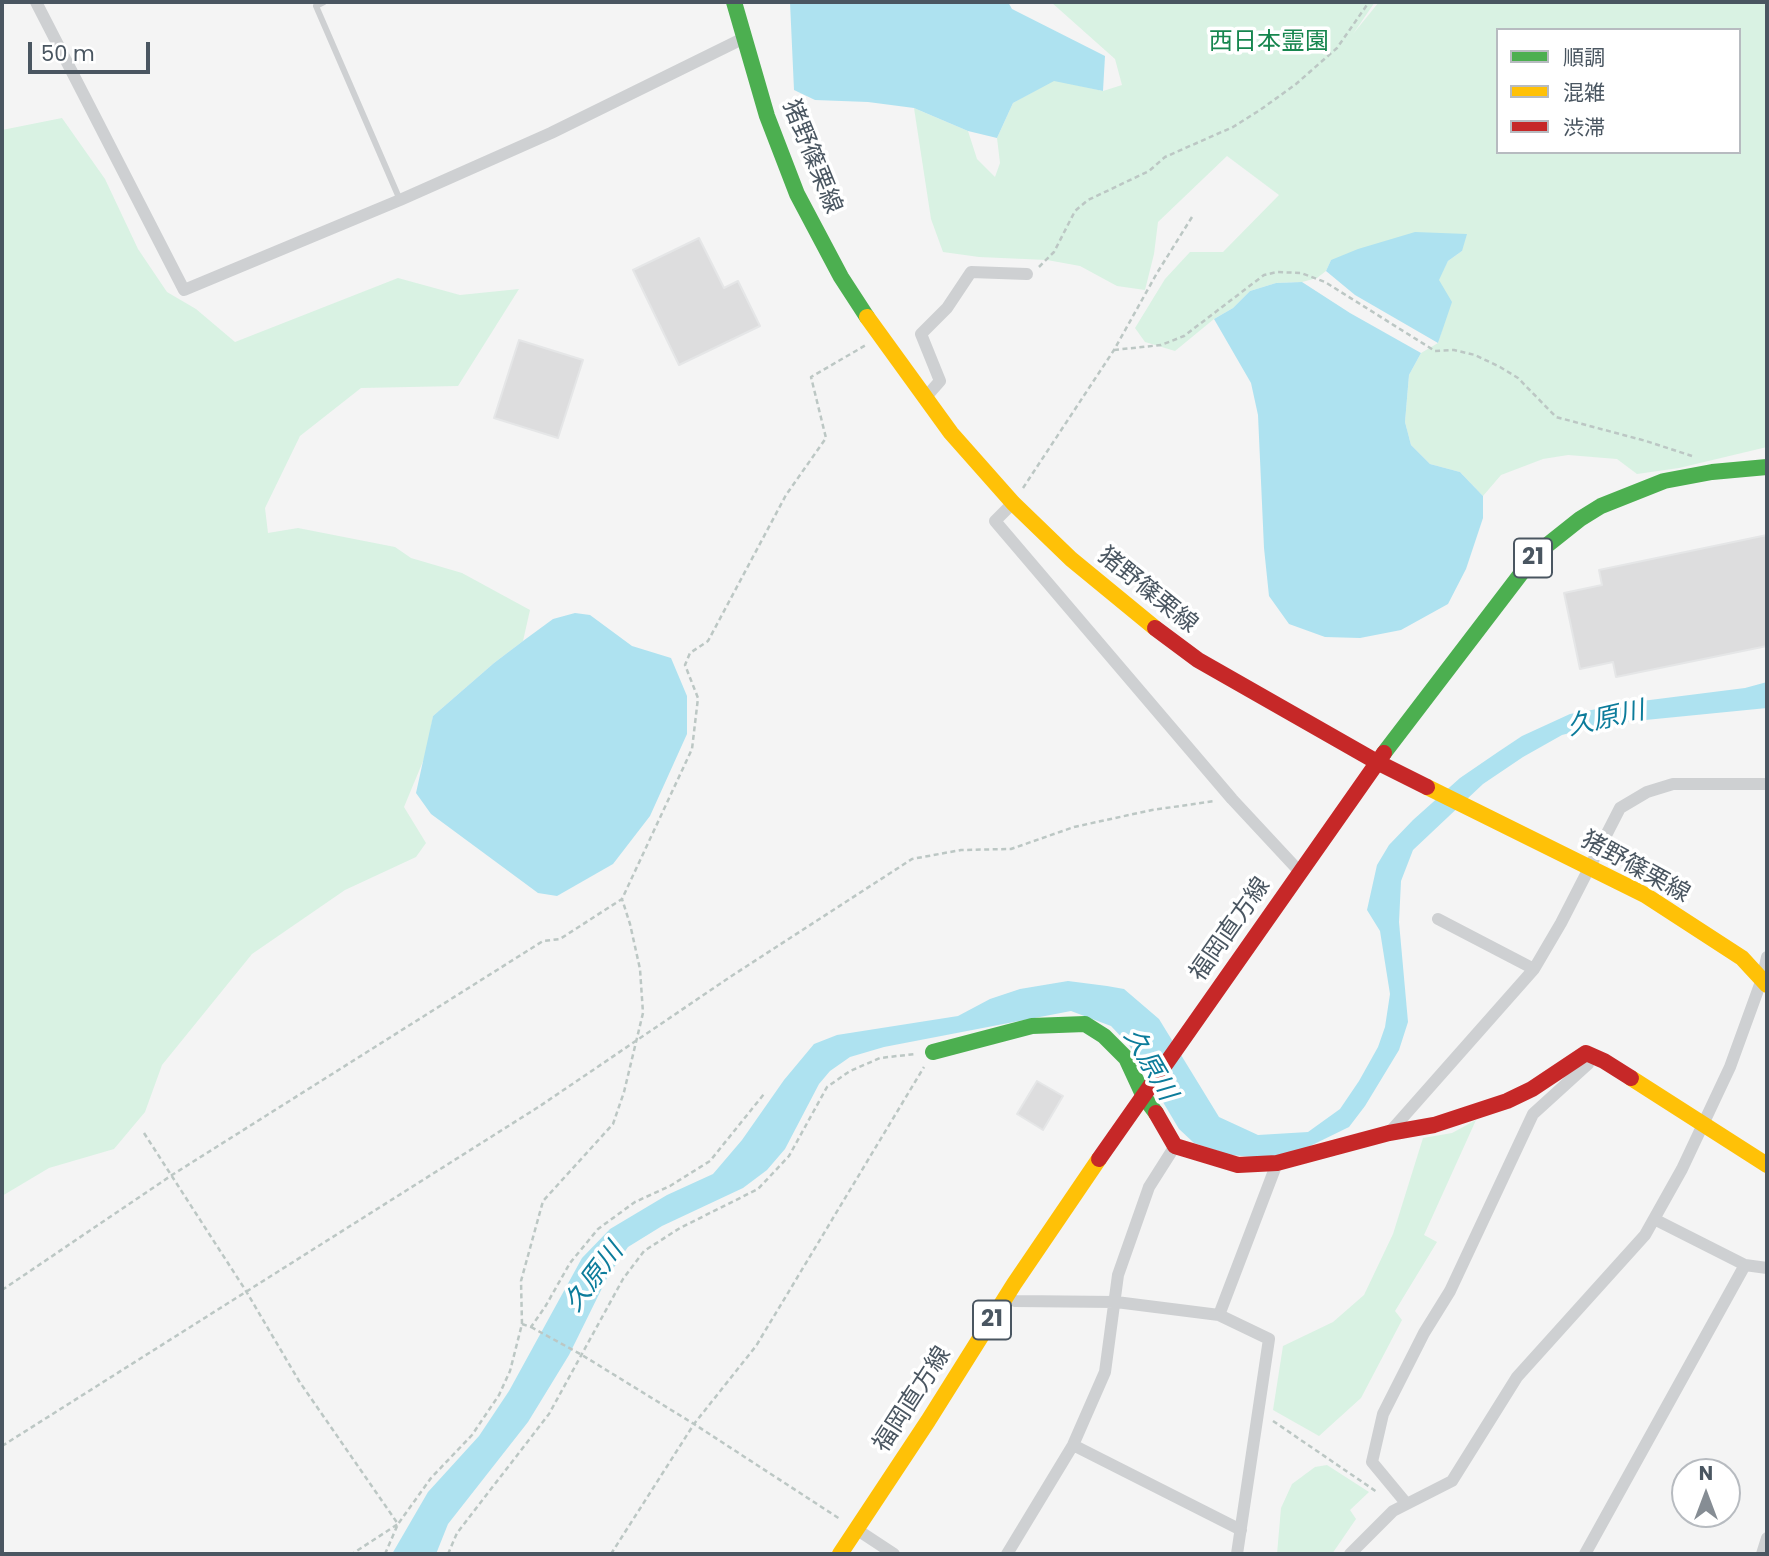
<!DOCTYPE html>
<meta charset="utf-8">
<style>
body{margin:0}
#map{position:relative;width:1769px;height:1556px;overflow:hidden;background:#f4f4f4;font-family:Poppins,"Noto Sans JP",sans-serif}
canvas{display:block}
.frame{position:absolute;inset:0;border:4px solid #4a5661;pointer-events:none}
.legend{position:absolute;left:1496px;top:28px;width:245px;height:126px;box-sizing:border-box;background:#fff;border:2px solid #b7bbc0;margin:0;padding:9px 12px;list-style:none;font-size:21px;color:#4a5661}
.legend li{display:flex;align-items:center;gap:14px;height:35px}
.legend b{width:35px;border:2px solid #b7bbc0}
.north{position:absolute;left:1671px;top:1458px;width:70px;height:70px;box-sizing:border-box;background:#fff;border:2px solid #b7bbc0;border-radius:50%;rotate:0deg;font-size:19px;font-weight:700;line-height:28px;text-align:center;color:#4a5661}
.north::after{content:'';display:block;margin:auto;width:24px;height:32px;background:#868d94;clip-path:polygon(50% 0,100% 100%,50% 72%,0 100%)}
.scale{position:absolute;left:28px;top:42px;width:122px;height:32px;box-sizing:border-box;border:4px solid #4a5661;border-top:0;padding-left:9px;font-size:21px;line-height:24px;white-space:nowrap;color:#4a5661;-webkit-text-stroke:5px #fff;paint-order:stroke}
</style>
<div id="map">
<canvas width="1769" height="1556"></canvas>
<div class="frame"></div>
<ul class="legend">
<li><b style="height:9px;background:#4caf50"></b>順調</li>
<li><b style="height:9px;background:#ffc107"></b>混雑</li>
<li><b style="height:9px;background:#c62828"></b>渋滞</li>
</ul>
<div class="north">N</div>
<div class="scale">50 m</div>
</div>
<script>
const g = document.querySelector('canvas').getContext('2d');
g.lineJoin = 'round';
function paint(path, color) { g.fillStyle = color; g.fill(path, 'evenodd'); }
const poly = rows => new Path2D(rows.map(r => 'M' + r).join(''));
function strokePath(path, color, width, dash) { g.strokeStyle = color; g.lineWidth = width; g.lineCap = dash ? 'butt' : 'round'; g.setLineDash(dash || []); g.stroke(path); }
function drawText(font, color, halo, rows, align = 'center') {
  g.font = font + ' Poppins,"Noto Sans JP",sans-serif'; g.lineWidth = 7; g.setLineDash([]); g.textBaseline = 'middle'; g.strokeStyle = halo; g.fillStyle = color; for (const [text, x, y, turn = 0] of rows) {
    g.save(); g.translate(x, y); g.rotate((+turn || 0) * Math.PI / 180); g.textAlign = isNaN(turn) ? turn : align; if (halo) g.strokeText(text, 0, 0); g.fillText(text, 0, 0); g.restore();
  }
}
paint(poly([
 [1051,2,1375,2,1353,34,1379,2,1767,2,1767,447,1679,468,1637,474,1617,459,1568,455,1543,459,1501,475,1483,496,1460,472,1430,464,1411,445,1405,422,1409,375,1421,353,1438,343,1443,327,1438,280,1448,261,1462,251,1331,260,1326,271,1317,278,1302,282,1276,283,1250,291,1233,308,1214,319,1175,351,1145,342,1135,328,1165,279,1190,252,1223,252,1279,195,1227,156,1158,222,1154,254,1145,290,1117,286,1080,266,1047,260,979,257,943,252,931,219,914,108,968,131,977,159,995,177,1000,163,997,138,1013,103,1054,80,1103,91,1122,85,1115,59],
 [1498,30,1739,30,1739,152,1498,152],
 [62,118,105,179,138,249,167,292,196,309,235,342,398,278,460,295,519,289,458,386,361,388,300,436,265,508,268,533,298,528,395,547,411,558,462,573,530,610,523,641,494,663,433,716,426,754,404,807,426,843,416,857,345,890,252,954,162,1065,145,1112,114,1149,49,1168,2,1196,2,130],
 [1476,1120,1424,1235,1437,1242,1395,1311,1402,1320,1361,1398,1319,1436,1273,1410,1283,1346,1333,1322,1364,1295,1393,1234,1423,1138,1452,1133],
 [1327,1465,1369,1492,1350,1510,1356,1519,1332,1554,1277,1554,1281,1508,1292,1484,1315,1467]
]), '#d9f2e3');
paint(poly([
 [790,2,1008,2,1012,9,1105,56,1103,91,1054,81,1013,103,997,138,968,131,914,108,868,102,815,100,794,90],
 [1415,232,1467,234,1462,251,1448,261,1439,280,1452,302,1438,343,1355,295,1326,271,1331,260,1358,249],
 [1302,282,1350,313,1421,353,1409,375,1405,422,1411,445,1430,464,1460,472,1483,496,1483,518,1466,569,1448,604,1401,630,1360,638,1325,637,1289,624,1269,596,1264,548,1258,415,1251,383,1214,319,1233,308,1250,291,1276,283],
 [575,613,590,615,632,646,671,658,687,696,687,734,650,816,613,864,557,896,538,893,431,814,416,793,433,716,494,663,523,641,553,619],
 [1767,682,1767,708,1605,724,1562,735,1523,757,1483,784,1413,850,1401,881,1399,922,1408,1022,1399,1050,1365,1106,1349,1127,1304,1149,1266,1158,1230,1155,1194,1143,1179,1129,1129,1045,1111,1026,1071,1011,884,1047,850,1057,830,1071,819,1084,785,1149,767,1170,743,1188,662,1226,628,1247,608,1276,569,1355,528,1422,448,1524,436,1554,392,1554,428,1492,479,1436,509,1391,582,1258,610,1229,667,1195,713,1174,742,1140,784,1080,814,1044,837,1035,958,1016,990,999,1020,989,1068,981,1107,986,1124,989,1159,1019,1219,1117,1258,1135,1308,1132,1340,1109,1359,1081,1378,1047,1385,1027,1390,994,1380,931,1367,910,1377,865,1389,845,1413,820,1460,778,1498,752,1522,736,1570,714,1634,702,1745,688]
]), '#aee2f0');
const building = poly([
 [699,238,724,288,738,281,760,326,679,365,633,270,699,238],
 [519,340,583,360,558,438,494,418,519,340],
 [1767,535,1767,646,1616,677,1613,662,1580,669,1564,593,1602,585,1599,570,1767,535],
 [1037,1081,1063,1096,1043,1130,1017,1114,1037,1081]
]);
paint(building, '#ddddde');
strokePath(building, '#e5e6e7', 2);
strokePath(poly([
 [1039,267,1054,252,1075,211,1088,200,1149,171,1165,157,1233,127,1260,110,1296,84,1337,48,1369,2],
 [1114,350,1161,345,1184,336,1264,275,1277,272,1301,273,1325,282,1435,351,1454,350,1475,355,1500,367,1518,378,1556,417,1646,441,1692,456],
 [1023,488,1114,350,1157,273,1192,217],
 [144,1133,246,1291,299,1381,398,1524,352,1554],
 [2,1290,172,1175,543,941,560,939,622,899,692,749,698,698,685,665,690,653,708,641,786,495,826,438,811,377,866,345],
 [522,1324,531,1327,545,1307,570,1263,598,1229,635,1202,670,1186,710,1161,764,1094],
 [531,1327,582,1355,694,1424,840,1519],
 [1273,1421,1377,1492],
 [2,1446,540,1106,730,977,912,859,961,850,1011,849,1074,827,1152,810,1215,801],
 [385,1554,398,1524,431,1478,472,1435,499,1395,510,1371,522,1324,521,1281,543,1201,613,1124,624,1092,643,1013,640,969,630,924,622,899],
 [448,1554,457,1533,549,1414,623,1279,644,1251,680,1228,758,1189,789,1156,827,1087,850,1071,880,1058,915,1054],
 [611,1554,694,1424,756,1346,924,1067]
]), '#bcc7c4', 2.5, [5, 3.5]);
strokePath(poly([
 [324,2,316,6,400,200]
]), '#ced0d2', 6);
strokePath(poly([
 [36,2,184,290,400,200,551,133,744,38],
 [925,398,940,381,921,334,947,308,971,272,1027,274],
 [1013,503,995,521,1232,799,1299,871],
 [1438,919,1534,969],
 [1389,1133,1534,969,1561,923,1620,808,1647,792,1673,784,1767,784],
 [1654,1219,1745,1265,1767,1268],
 [1006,1296,1015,1301,1116,1302,1219,1315,1269,1339,1237,1554],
 [1219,1315,1277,1163],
 [1073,1445,1241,1530],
 [1406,1503,1372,1462,1383,1414,1424,1333,1450,1291,1533,1114,1588,1064,1586,1053],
 [856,1529,894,1554],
 [1007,1554,1073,1445,1105,1372,1118,1275,1149,1187,1175,1146],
 [1350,1554,1393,1511,1452,1481,1517,1377,1645,1235,1682,1169,1730,1067,1762,979,1767,957],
 [1585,1554,1745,1265],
 [1762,1554,1767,1538]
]), '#ced0d2', 12);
strokePath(poly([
 [734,2,767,116,797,194,841,277,867,317],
 [1384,753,1536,554,1580,519,1601,506,1664,481,1712,472,1767,467],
 [933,1052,1032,1026,1085,1024,1104,1036,1126,1058,1144,1097,1156,1113]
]), '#4caf50', 16);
strokePath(poly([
 [867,317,951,433,1013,503,1071,559,1155,628],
 [1427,787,1645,895,1742,958,1767,985],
 [1631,1078,1767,1165],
 [840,1554,928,1421,1014,1284,1099,1159]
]), '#ffc107', 16);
strokePath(poly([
 [1155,628,1198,660,1377,762,1427,787],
 [1156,1113,1175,1146,1238,1165,1277,1163,1389,1133,1434,1125,1507,1101,1532,1089,1586,1053,1604,1061,1631,1078],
 [1099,1159,1384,753]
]), '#c62828', 16);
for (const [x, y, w] of [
 [1533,558,38],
 [992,1320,38]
]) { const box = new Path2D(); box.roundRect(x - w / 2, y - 19.5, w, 39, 5); g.fillStyle = '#fff'; g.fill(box); strokePath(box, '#4a5661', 2); }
drawText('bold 23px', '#4a5661', null, [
 ["21",1533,558],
 ["21",992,1320]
]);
drawText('24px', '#17864f', '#fff', [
 ["西日本霊園",1269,43]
]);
drawText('24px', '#4a5661', '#fff', [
 ["猪野篠栗線",811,157,68],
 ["猪野篠栗線",1147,591,39],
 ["猪野篠栗線",1635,868,29],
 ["福岡直方線",1231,930,-55],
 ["福岡直方線",913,1400,-57]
]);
drawText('italic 26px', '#0c7c9b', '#fff', [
 ["久原川",1606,720,-13],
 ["久原川",1149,1065,60],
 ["久原川",595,1278,-53]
]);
</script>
